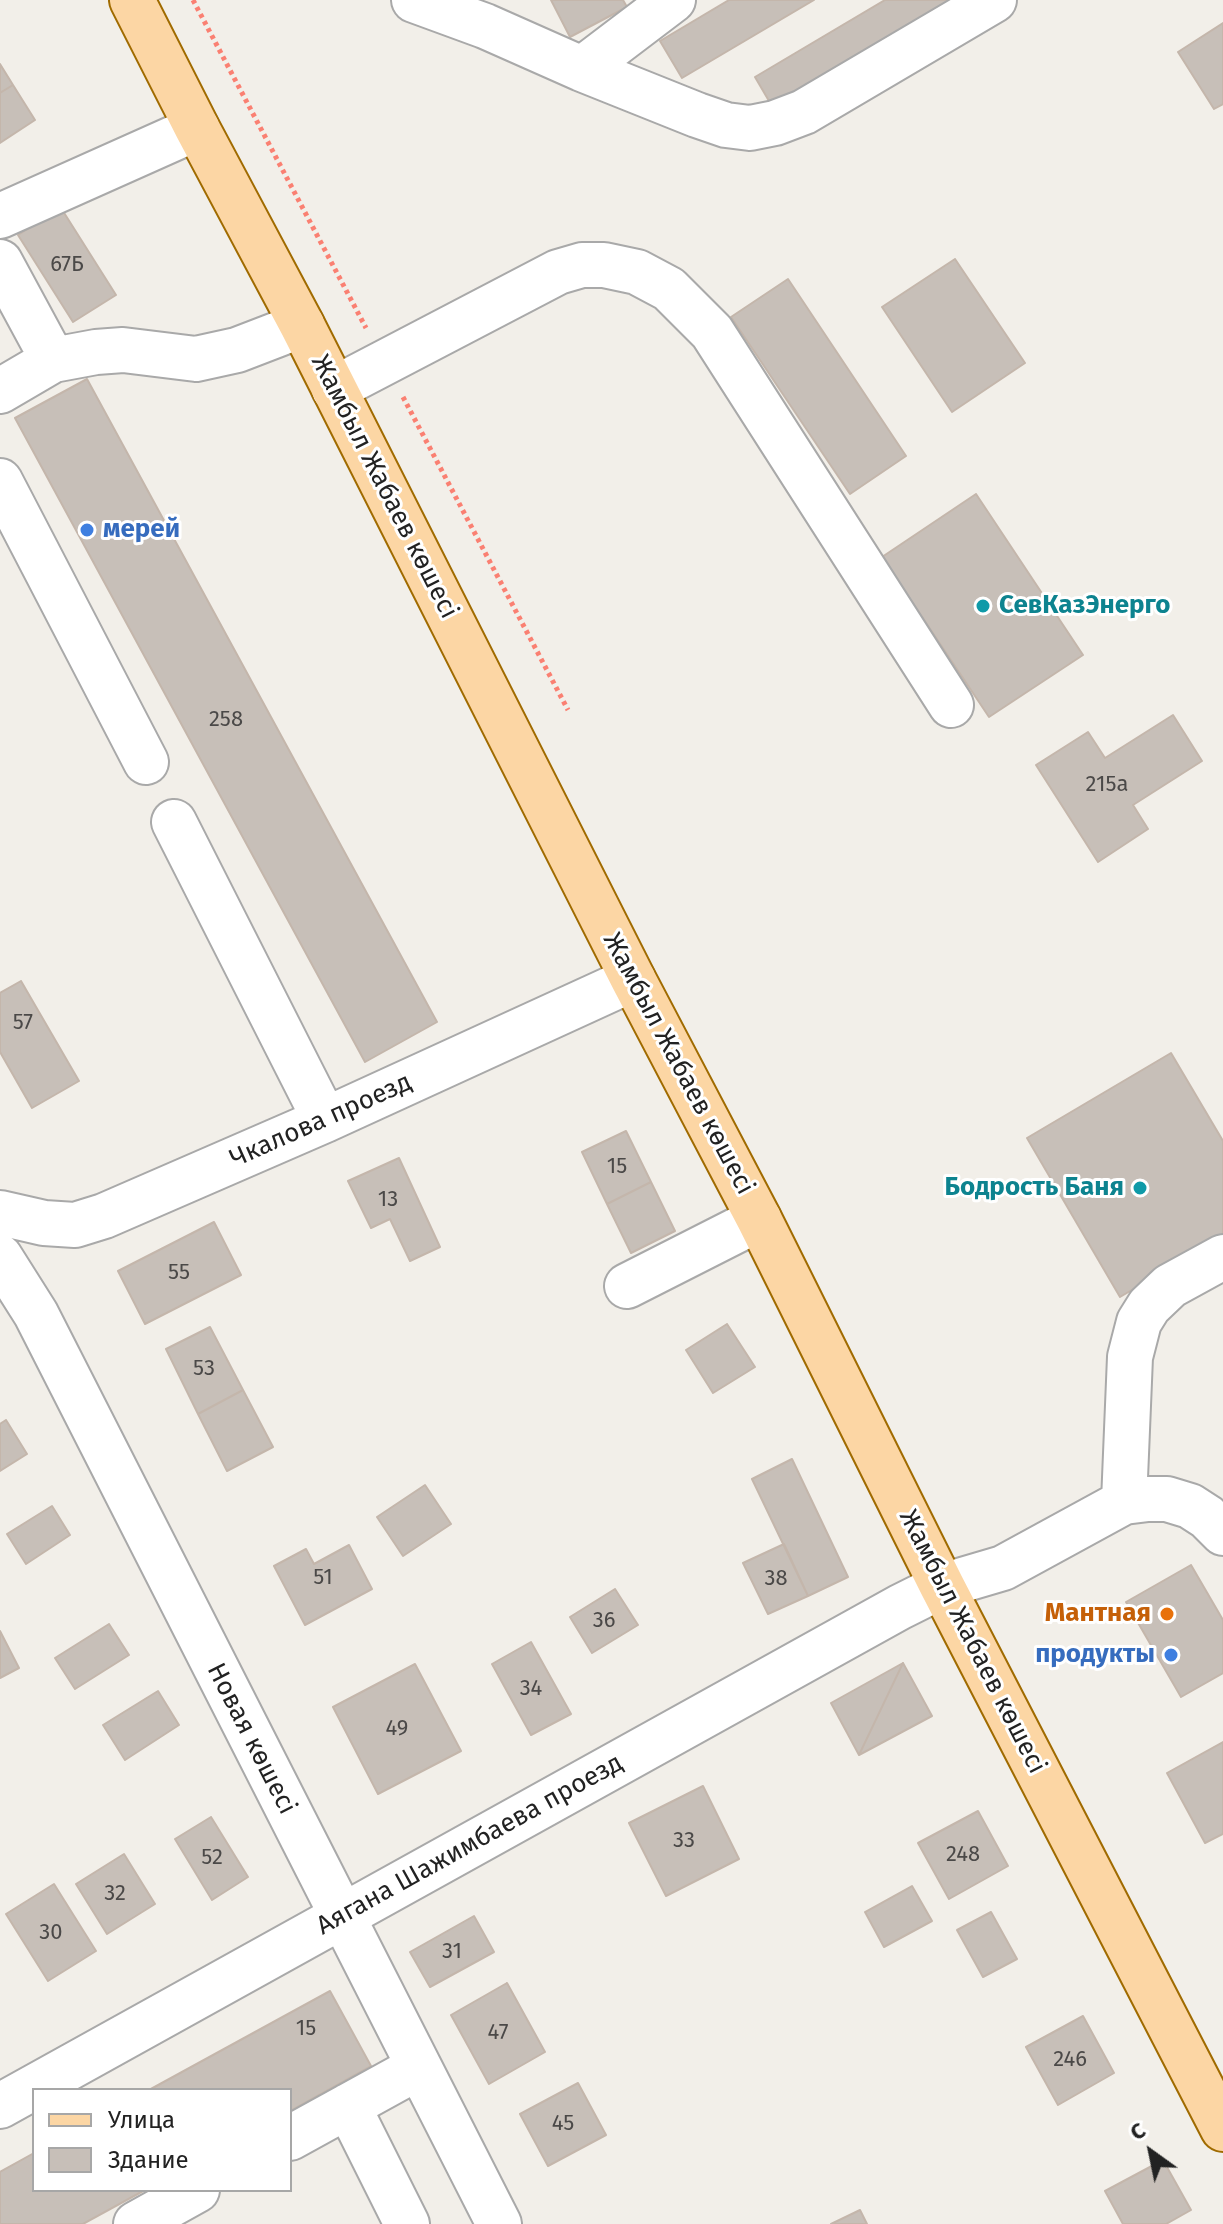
<!DOCTYPE html>
<meta charset="utf-8">
<style>
body{margin:0}
#map{position:relative;width:1223px;height:2224px;overflow:hidden;background:#f2efe9;font-family:"Fira Sans",sans-serif}
canvas{display:block}
.legend{position:absolute;left:32px;top:2088px;width:260px;height:104px;box-sizing:border-box;background:#fff;border:2px solid #a7a7a7;margin:0;padding:10px 14px;list-style:none;font-size:24px;color:#222}
.legend li{display:flex;align-items:center;gap:16px;height:40px}
.legend b{width:40px;border:2px solid #a7a7a7}
.north{position:absolute;left:1111px;top:2112px;width:80px;height:80px;-webkit-text-stroke:6px #fff;paint-order:stroke;rotate:327deg;font-size:22px;font-weight:700;line-height:32px;text-align:center;color:#222}
.north::after{content:'';display:block;margin:auto;width:28px;height:36px;background:#222;clip-path:polygon(50% 0,100% 100%,50% 72%,0 100%)}
</style>
<div id="map">
<canvas width="1223" height="2224"></canvas>
<ul class="legend">
<li><b style="height:10px;background:#fcd6a4"></b>Улица</li>
<li><b style="height:22px;background:#c7bfb8"></b>Здание</li>
</ul>
<div class="north">С</div>
</div>
<script>
const g = document.querySelector('canvas').getContext('2d');
g.lineJoin = 'round';
function paint(path, color) { g.fillStyle = color; g.fill(path, 'evenodd'); }
const poly = rows => new Path2D(rows.map(r => 'M' + r).join(''));
function strokePath(path, color, width, dash) { g.strokeStyle = color; g.lineWidth = width; g.lineCap = dash ? 'butt' : 'round'; g.setLineDash(dash || []); g.stroke(path); }
function drawText(font, color, halo, rows, align = 'center') {
  g.font = font + ' "Fira Sans",sans-serif'; g.lineWidth = 6; g.setLineDash([]); g.textBaseline = 'middle'; g.strokeStyle = halo; g.fillStyle = color; for (const [text, x, y, turn = 0] of rows) {
    g.save(); g.translate(x, y); g.rotate((+turn || 0) * Math.PI / 180); g.textAlign = isNaN(turn) ? turn : align; if (halo) g.strokeText(text, 0, 0); g.fillText(text, 0, 0); g.restore();
  }
}
const building = poly([
 [551,0,623,0,627,7,570,37,551,0],
 [729,0,814,0,682,78,660,41,729,0],
 [885,0,966,0,776,113,755,77,885,0],
 [1223,23,1223,104,1214,109,1178,52,1223,23],
 [0,64,13,85,0,93,0,64],
 [13,85,35,120,0,143,0,93,13,85],
 [61,208,116,295,73,322,18,235,61,208],
 [955,259,1025,363,952,412,882,307,955,259],
 [788,279,906,456,850,494,731,317,788,279],
 [87,379,437,1022,365,1062,15,418,87,379],
 [976,494,1083,655,989,717,882,557,976,494],
 [1173,715,1202,761,1133,805,1148,829,1098,862,1036,765,1088,732,1105,758,1173,715],
 [21,981,79,1081,32,1108,0,1052,0,993,21,981],
 [1171,1053,1223,1141,1223,1236,1120,1297,1027,1138,1171,1053],
 [626,1131,651,1182,607,1204,582,1152,626,1131],
 [399,1158,440,1247,410,1261,390,1219,371,1228,348,1181,399,1158],
 [651,1182,675,1231,631,1253,607,1204,651,1182],
 [214,1222,241,1275,145,1324,118,1271,214,1222],
 [727,1324,755,1367,713,1393,686,1350,727,1324],
 [210,1327,243,1390,198,1414,166,1349,210,1327],
 [243,1390,273,1447,227,1471,198,1414,243,1390],
 [6,1420,27,1454,0,1471,0,1424,6,1420],
 [792,1459,848,1577,808,1596,752,1479,792,1459],
 [425,1485,451,1524,403,1556,377,1517,425,1485],
 [52,1506,70,1535,26,1564,7,1534,52,1506],
 [784,1544,808,1596,768,1614,743,1563,784,1544],
 [349,1545,372,1589,305,1625,274,1566,306,1549,314,1564,349,1545],
 [1191,1565,1223,1620,1223,1673,1181,1697,1126,1602,1191,1565],
 [615,1589,638,1625,592,1653,570,1617,615,1589],
 [109,1624,129,1655,75,1689,55,1658,109,1624],
 [0,1631,19,1668,0,1678,0,1631],
 [531,1642,571,1714,531,1735,492,1664,531,1642],
 [903,1663,859,1755,831,1703,903,1663],
 [903,1663,932,1716,859,1755,903,1663],
 [415,1664,461,1751,378,1794,333,1707,415,1664],
 [158,1691,179,1725,125,1760,103,1725,158,1691],
 [1223,1742,1223,1834,1205,1843,1167,1773,1223,1742],
 [703,1786,739,1859,666,1896,629,1823,703,1786],
 [978,1811,1008,1866,949,1899,918,1843,978,1811],
 [211,1817,248,1877,212,1900,175,1839,211,1817],
 [124,1854,155,1904,107,1934,76,1884,124,1854],
 [54,1884,96,1951,48,1981,6,1914,54,1884],
 [912,1886,932,1921,884,1947,865,1912,912,1886],
 [991,1912,1017,1959,983,1977,957,1930,991,1912],
 [474,1916,494,1952,430,1987,410,1952,474,1916],
 [507,1983,545,2052,489,2084,451,2015,507,1983],
 [330,1991,371,2066,290,2111,290,2090,149,2090,330,1991],
 [1083,2016,1114,2073,1058,2105,1026,2047,1083,2016],
 [578,2083,606,2135,548,2166,520,2114,578,2083],
 [34,2153,34,2190,145,2190,83,2224,0,2224,0,2172,34,2153],
 [1163,2160,1191,2210,1166,2224,1123,2224,1105,2191,1163,2160],
 [860,2210,867,2224,831,2224,860,2210]
]);
paint(building, '#c7bfb8');
strokePath(building, '#c4b6ab', 2);
const minor = poly([
 [414,0,485,26,582,69,673,0],
 [582,69,697,115,726,125,750,128,775,123,804,112,994,0],
 [0,216,197,128],
 [0,262,53,360,0,391],
 [53,360,96,352,123,350,196,359,237,350,302,325],
 [334,389,558,272,582,265,604,265,637,272,669,289,712,332,951,705],
 [0,481,146,762],
 [174,822,325,1120],
 [0,1213,44,1223,75,1225,104,1216,325,1120,633,979],
 [0,1257,36,1314,499,2224],
 [627,1286,759,1219],
 [1124,1502,1130,1357,1139,1322,1149,1306,1170,1286,1223,1257],
 [0,2106,900,1607,942,1586,1003,1568,1124,1502,1148,1499,1167,1499,1190,1506,1207,1517,1223,1533],
 [348,2106,407,2224],
 [290,2138,419,2067],
 [136,2224,197,2190]
]);
const major = poly([
 [132,0,197,128,302,325,633,979,759,1219,942,1586,1223,2129]
]);
strokePath(minor, '#a9a9a9', 48);
strokePath(major, '#a06b00', 48);
strokePath(poly([
 [193,0,366,328],
 [403,397,568,710]
]), '#fa8072', 5, [4, 4]);
strokePath(minor, '#fff', 44);
strokePath(major, '#fcd6a4', 44);
for (const [x, y, r, color] of [
 [87,530,8,"#3f7fe0"],
 [983,606,8,"#0f9aa8"],
 [1140,1188,8,"#0f9aa8"],
 [1167,1614,8,"#e8710a"],
 [1171,1655,8,"#3f7fe0"]
]) { const dot = new Path2D(); dot.arc(x, y, r, 0, 2 * Math.PI); g.fillStyle = color; g.fill(dot); strokePath(dot, '#fff', 3); }
drawText('22px', '#4b4948', null, [
 ["67Б",67,265],
 ["258",226,720],
 ["215а",1107,785],
 ["57",23,1023],
 ["15",617,1167],
 ["13",388,1200],
 ["55",179,1273],
 ["53",204,1369],
 ["51",323,1578],
 ["38",776,1579],
 ["36",604,1621],
 ["34",531,1689],
 ["49",397,1729],
 ["33",684,1841],
 ["248",963,1855],
 ["52",212,1858],
 ["32",115,1894],
 ["30",51,1933],
 ["31",452,1952],
 ["15",306,2029],
 ["47",498,2033],
 ["246",1070,2060],
 ["45",563,2124]
]);
drawText('26px', '#222', '#fff', [
 ["Жамбыл Жабаев көшесі",384,487,63],
 ["Жамбыл Жабаев көшесі",678,1064,62],
 ["Чкалова проезд",321,1121,-24],
 ["Жамбыл Жабаев көшесі",972,1642,63],
 ["Новая көшесі",251,1739,63],
 ["Аягана Шажимбаева проезд",470,1845,-29]
]);
drawText('bold 26px', '#366cbe', '#fff', [
 ["мерей",103,530],
 ["продукты",1155,1655,"right"]
], 'left');
drawText('bold 26px', '#0d838f', '#fff', [
 ["СевКазЭнерго",999,606],
 ["Бодрость Баня",1124,1188,"right"]
], 'left');
drawText('bold 26px', '#c56008', '#fff', [
 ["Мантная",1151,1614]
], 'right');
</script>
